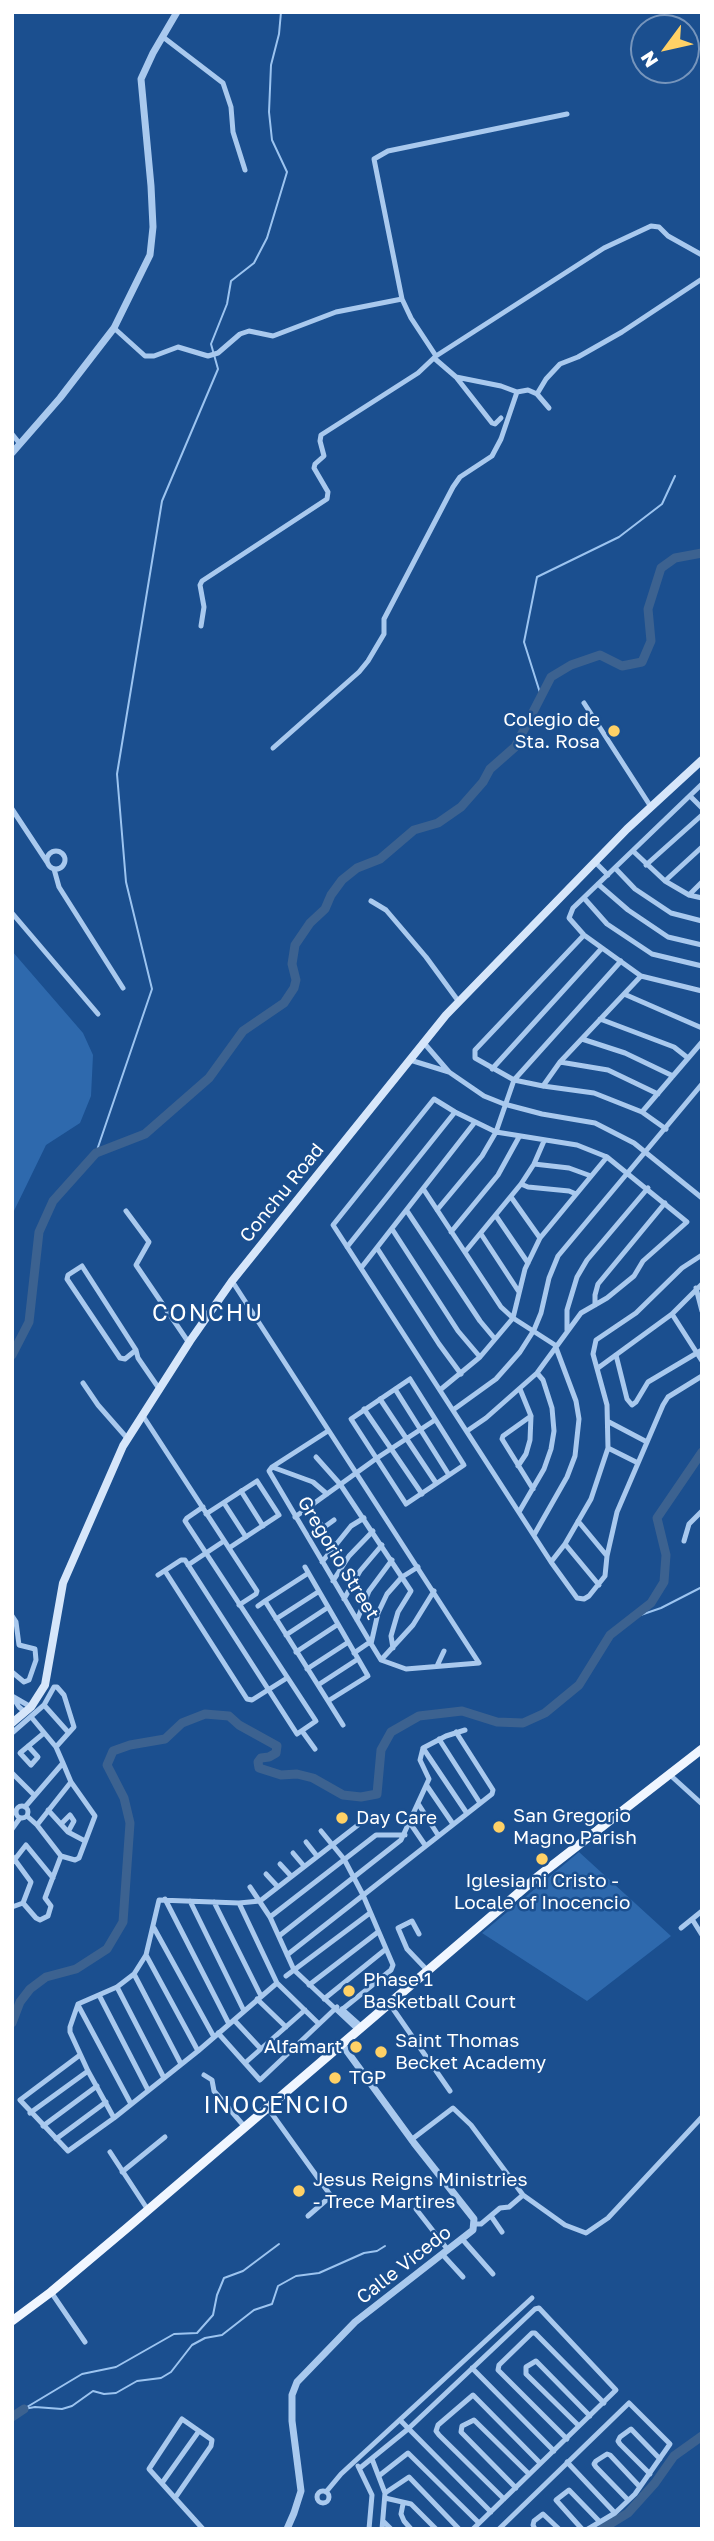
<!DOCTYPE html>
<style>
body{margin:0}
#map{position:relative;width:714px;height:2541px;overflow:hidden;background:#1b4f8f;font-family:"Golos Text",sans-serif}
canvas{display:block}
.frame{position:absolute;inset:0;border:14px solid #fff;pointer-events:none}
.north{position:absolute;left:630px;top:14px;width:70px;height:70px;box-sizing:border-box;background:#1b4f8f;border:2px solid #7695bc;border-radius:50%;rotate:237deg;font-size:19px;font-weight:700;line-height:28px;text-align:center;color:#fff}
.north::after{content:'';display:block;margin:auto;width:24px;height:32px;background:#ffd166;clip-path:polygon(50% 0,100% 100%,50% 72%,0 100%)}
</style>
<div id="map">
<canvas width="714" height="2541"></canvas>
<div class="frame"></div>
<div class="north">N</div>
</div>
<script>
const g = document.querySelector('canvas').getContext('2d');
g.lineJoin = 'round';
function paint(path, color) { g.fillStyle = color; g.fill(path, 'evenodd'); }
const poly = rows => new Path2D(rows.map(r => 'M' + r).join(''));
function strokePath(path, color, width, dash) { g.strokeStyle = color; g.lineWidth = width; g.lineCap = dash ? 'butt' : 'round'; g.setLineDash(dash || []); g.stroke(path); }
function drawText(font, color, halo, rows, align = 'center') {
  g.font = font + ' "Golos Text",sans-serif'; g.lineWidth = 5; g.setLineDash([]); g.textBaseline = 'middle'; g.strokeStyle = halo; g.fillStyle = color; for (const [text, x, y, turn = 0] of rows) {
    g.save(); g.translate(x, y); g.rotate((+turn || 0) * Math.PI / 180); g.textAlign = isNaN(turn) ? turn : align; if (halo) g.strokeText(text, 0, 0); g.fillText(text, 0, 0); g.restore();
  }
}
paint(poly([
 [12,951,83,1033,93,1055,91,1096,80,1123,46,1145,12,1215],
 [579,1852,671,1936,587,2001,482,1933]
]), '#2e69ad');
strokePath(poly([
 [541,696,524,642,537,577,619,537,662,504,675,476],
 [96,1153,152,989,126,882,117,774,162,501,218,369,211,344,227,304,231,281,254,263,267,238,287,172,272,140,269,112,271,65,279,34,281,12],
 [629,1619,661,1608,702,1587],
 [27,2407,82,2374,116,2367,174,2334,197,2333,213,2315,217,2295,224,2278,243,2271,279,2244],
 [24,2409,35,2407,62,2409,72,2406,93,2391,104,2394,116,2393,137,2381,161,2378,171,2372,192,2345,205,2338,222,2335,254,2310,272,2304,278,2286,296,2276,319,2273,364,2253,377,2251,385,2246]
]), '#9cc4f0', 2);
strokePath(poly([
 [12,1355,29,1322,39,1232,53,1201,96,1153,145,1134,209,1078,243,1031,284,1003,294,988,296,980,292,964,295,945,310,923,325,909,331,895,342,880,357,868,380,859,414,830,438,823,461,807,483,782,490,769,515,747,551,677,571,665,600,655,622,666,642,662,651,641,648,609,661,568,675,558,702,553],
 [12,2023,20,2002,30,1989,46,1977,76,1969,107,1949,123,1922,130,1823,124,1798,107,1765,113,1751,130,1745,165,1739,182,1723,205,1714,229,1716,239,1725,277,1746,276,1753,269,1757,261,1758,258,1762,259,1768,281,1775,297,1774,313,1778,343,1795,361,1797,377,1794,381,1750,391,1732,419,1716,462,1711,497,1722,523,1723,545,1713,579,1685,610,1635,651,1603,664,1582,666,1555,657,1518,702,1452],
 [12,2417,24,2409],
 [602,2529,628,2513,655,2483,674,2456,702,2436]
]), '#3c6290', 9);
strokePath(poly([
 [163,37,223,83,231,107,233,132,245,170],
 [567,114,388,151,374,159,402,299,411,318,436,356,604,248,651,226,659,227,668,236,702,255],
 [114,328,145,356,154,356,178,347,208,356,218,353,240,334,249,331,273,336,336,312,402,299],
 [434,358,456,377,501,386,517,392,528,390,537,394,549,408],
 [456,377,492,423,495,424,501,418],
 [537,394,546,379,560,364,578,357,622,332,702,279],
 [12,434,20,444],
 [201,626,204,607,200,585,202,581,327,499,328,492,314,468,315,464,324,456,320,441,321,435,418,373,436,356],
 [584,703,651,807],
 [273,748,359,672,368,661,384,634,384,619,453,487,460,477,492,456,501,439,517,392],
 [702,784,573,908,569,918,584,935,641,976,702,991],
 [690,796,702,808],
 [12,809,47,862],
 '47 860a9 9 0 1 1 18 0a9 9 0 1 1-18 0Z',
 [633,851,665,881,689,895,702,898],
 [595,862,608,875],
 [646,865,702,815],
 [615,868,635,889,671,913,702,921],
 [54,869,59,887,123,988],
 [665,881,702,847],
 [598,884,628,910,668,937,702,945],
 [689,895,702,882],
 [584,898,607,924,652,954,702,966],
 [371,901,386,910,426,957,459,1002],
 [12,913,98,1014],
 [584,935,475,1050,475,1058,514,1080,543,1086,594,1093,642,1112,666,1129],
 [624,994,702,1028],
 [600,1019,674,1047,688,1058],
 [582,1039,625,1053,673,1076],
 [424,1043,449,1072,484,1096,504,1104,542,1114,595,1123,634,1143,702,1198],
 [410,1060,449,1072],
 [560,1062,608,1070,658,1094],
 [492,1069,602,948],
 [543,1086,560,1062,641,976],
 [642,1112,702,1042],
 [534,1164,569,1168,591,1176],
 [521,1184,528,1187,569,1191,576,1194],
 [424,1190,501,1307,513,1318,555,1345,576,1401,579,1419,575,1456,567,1477,534,1535],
 [511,1197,540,1238],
 [437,1210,482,1156,496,1132,514,1080,621,961],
 [126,1211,149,1242,136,1265,189,1343],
 [407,1211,480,1321,495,1339],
 [496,1216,528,1263],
 [392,1229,458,1331,480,1357],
 [451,1232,498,1175,519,1137],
 [481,1234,519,1292],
 [347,1247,455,1112],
 [377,1248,439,1344,461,1374],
 [465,1252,521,1184,534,1164,544,1141],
 [361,1268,475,1122],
 [232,1281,479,1663,406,1669,381,1660,370,1642,269,1471,272,1467,328,1431],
 [696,1288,702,1311],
 [595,1305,595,1295,598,1284,665,1203],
 [672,1314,702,1361],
 [567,1330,567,1310,577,1277,587,1260,648,1188],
 [136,1350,125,1359,120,1358,67,1279,68,1275,82,1266,136,1350,138,1358,160,1390],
 [616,1355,627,1399,632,1405,636,1402,648,1382,702,1350],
 [598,1368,672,1314,702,1284],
 [410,1379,464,1465,406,1504,351,1419,410,1379],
 [83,1383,98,1405,127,1438],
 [395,1389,449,1475],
 [440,1390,480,1357,513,1318,525,1269,540,1238,607,1157],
 [380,1399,436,1483],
 [364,1409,422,1494],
 [453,1410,496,1379,520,1352,534,1330,541,1313,549,1278,558,1256,702,1084],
 [143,1416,257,1591,256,1594,239,1605],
 [531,1416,503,1436,502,1439,533,1489],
 [609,1422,647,1442],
 [467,1431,486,1418,537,1373,581,1313,607,1298,634,1276,643,1261,687,1222,607,1157,577,1145,496,1132,455,1112,434,1099,333,1225,551,1562,577,1598,584,1599,589,1596,605,1576,607,1556,617,1512,663,1405,668,1397,702,1376],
 [608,1448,638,1463],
 [316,1457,340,1484,411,1591,398,1612,391,1636,393,1648],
 [518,1466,526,1454,530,1440,531,1416,520,1389],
 [272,1467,313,1482,327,1494],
 [241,1491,263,1526],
 [224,1503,246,1537],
 [309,1505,334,1546],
 [519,1512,544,1469,551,1449,554,1431,552,1408,543,1380,537,1373],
 [206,1514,257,1481,279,1515,229,1548],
 [295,1517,377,1458,435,1420],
 [578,1521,607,1556],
 [323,1528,334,1520],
 [684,1541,689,1524,702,1511],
 [565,1544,599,1585],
 [322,1562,351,1526,364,1518],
 [551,1562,565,1544,591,1499,608,1448,607,1405,593,1354,596,1340,636,1313,682,1268,702,1255],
 [188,1565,224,1541],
 [165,1571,247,1699,252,1700,287,1678],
 [158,1575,181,1560,185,1560,297,1734,316,1721,185,1521,187,1518,203,1507],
 [333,1581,349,1556,373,1531],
 [344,1599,360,1571,382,1545],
 [265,1601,307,1574],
 [258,1606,265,1601,328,1701,368,1676,305,1567],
 [12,1616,16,1622,19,1645,35,1649,36,1660,29,1680,24,1682,12,1672],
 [276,1619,318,1592],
 [357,1620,369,1591,392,1560],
 [286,1635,327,1608],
 [371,1644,378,1613,387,1594,402,1577,418,1567],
 [296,1652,337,1625],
 [354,1653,370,1642],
 [381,1660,413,1625,434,1591],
 [437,1666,444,1651],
 [307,1669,347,1643],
 [318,1685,358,1659],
 [12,1696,31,1707],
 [12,1696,19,1707,25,1712],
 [328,1701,343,1725],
 [44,1705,68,1732],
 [32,1718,56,1747],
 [302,1731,315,1749],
 [12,1733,44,1705,54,1687,57,1687,64,1695,74,1727,56,1747,63,1763,25,1807],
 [439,1739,480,1803],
 [28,1746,38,1757,31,1765,20,1753,44,1733],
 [423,1748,466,1812],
 [12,1773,34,1795],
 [669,1774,702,1804],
 [427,1786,453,1824],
 [419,1805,438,1835],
 '16 1812a6 6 0 1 1 12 0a6 6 0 1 1-12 0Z',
 [48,1810,68,1832,85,1841],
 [27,1816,37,1825,61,1856,75,1860,79,1858,95,1816,71,1782,63,1763],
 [410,1823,425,1845],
 [61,1824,70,1815,74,1821,68,1832],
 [37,1825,71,1782],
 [12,1829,20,1818],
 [321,1831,344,1859,363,1895,393,1965,391,1970,339,2012],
 [306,1842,317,1856],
 [293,1853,304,1866],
 [12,1856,31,1882,23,1903,12,1907],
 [12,1863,26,1845,53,1878],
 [280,1864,291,1876],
 [266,1874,278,1887],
 [250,1887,270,1917,294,1970,357,2029],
 [165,1899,229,2024],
 [190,1901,244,2011],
 [214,1902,261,1996],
 [23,1903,36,1918,40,1920,48,1916,51,1906,45,1898,61,1856],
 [239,1903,277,1983,319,2024],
 [270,1917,376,1835,405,1835],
 [692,1919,702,1935],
 [154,1928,214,2037],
 [681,1928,702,1911],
 [419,1934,412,1921,398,1928,407,1949,427,1970],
 [279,1936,401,1840,429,1779,420,1760,423,1748,446,1736,465,1730],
 [146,1955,198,2051],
 [287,1955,492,1794,493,1790,456,1732],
 [134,1974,181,2064],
 [286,1976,370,1913],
 [309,1985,378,1932],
 [117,1987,164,2078],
 [99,1995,148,2090],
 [257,1999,286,2027],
 [324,1999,386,1949],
 [389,2003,450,2091],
 [78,2005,131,2104],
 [342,2009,361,2026],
 [234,2020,261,2049],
 [218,2033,260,2080,337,2007],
 [80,2055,20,2100,68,2151,114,2118,198,2051,277,1983],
 [245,2063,305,2010],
 [204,2075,212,2080,214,2091,244,2126],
 [267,2107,331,2196,308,2216],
 [30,2113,88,2071],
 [114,2118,88,2071,70,2032,70,2027,78,2004,117,1987,134,1974,146,1955,159,1900,239,1903,260,1901,358,1825],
 [43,2126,97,2086],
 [56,2139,106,2102],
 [411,2140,453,2108,471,2125,523,2195,509,2207,500,2208,481,2224,474,2224],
 [110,2152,148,2210],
 [122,2172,165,2137],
 [523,2195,565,2225,586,2233,608,2218,702,2117],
 [416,2209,448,2250],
 [491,2216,502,2232],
 [463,2240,493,2274],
 [442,2254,463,2277],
 [51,2292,85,2342],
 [472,2368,554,2451],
 [400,2420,491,2512],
 [579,2426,526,2374,526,2367,536,2361,590,2416],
 [567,2439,498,2370,499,2365,532,2333,535,2333,604,2403],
 [372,2459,385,2493,382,2529],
 [567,2462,615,2513],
 [358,2466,372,2495,369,2529],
 [360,2468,408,2429,535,2309,539,2308,616,2390,473,2529],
 [650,2474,620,2444,618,2441,620,2437,631,2429,660,2459],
 [380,2475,408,2453,479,2523],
 [162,2483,199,2431],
 [516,2488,461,2432,462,2426,474,2420,529,2474],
 '317 2497a6 6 0 1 1 12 0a6 6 0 1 1-12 0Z',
 [326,2492,341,2474,532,2298],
 [385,2493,409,2477,459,2529],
 [175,2498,211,2446,212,2440,182,2419,149,2469,175,2498,203,2529],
 [385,2498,411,2504,436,2529],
 [504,2499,439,2435,436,2431,438,2425,473,2395,540,2463],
 [628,2500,596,2467,594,2464,596,2461,607,2454,610,2455,640,2487],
 [403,2504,401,2514,404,2521,411,2529],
 [383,2521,391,2529],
 [499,2529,629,2403,670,2444,635,2494,615,2513,588,2529],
 [535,2529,533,2525,534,2521,543,2514,559,2529],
 [582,2529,556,2500,569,2490,599,2521]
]), '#a9c9ee', 5);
strokePath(poly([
 [12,453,60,398,114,328,150,255,153,227,151,186,141,79,153,53,177,12],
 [287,2529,294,2513,301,2491,292,2421,292,2395,297,2382,355,2322,473,2230,474,2219,414,2143,341,2043]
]), '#a9c9ee', 7);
strokePath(poly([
 [12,1723,31,1707,45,1685,63,1583,123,1446,190,1341,232,1281,446,1015,627,829,702,760]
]), '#d6e6fa', 8);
strokePath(poly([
 [12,2321,51,2292,127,2228,536,1878,702,1749]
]), '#f0f6ff', 9);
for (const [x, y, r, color] of [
 [614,731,7,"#ffd166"],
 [342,1818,7,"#ffd166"],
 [499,1827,7,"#ffd166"],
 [542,1859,7,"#ffd166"],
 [349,1991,7,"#ffd166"],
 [356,2047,7,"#ffd166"],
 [381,2052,7,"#ffd166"],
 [335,2078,7,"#ffd166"],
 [299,2191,7,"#ffd166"]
]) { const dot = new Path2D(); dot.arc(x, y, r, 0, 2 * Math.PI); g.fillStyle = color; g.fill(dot); strokePath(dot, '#1b4f8f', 2.5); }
drawText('19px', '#fff', '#1b4f8f', [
 ["Colegio de",600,720,"right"],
 ["Sta. Rosa",600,742,"right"],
 ["San Gregorio",513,1816],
 ["Magno Parish",513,1838],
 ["Day Care",356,1818],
 ["Iglesia ni Cristo -",542,1881,"center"],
 ["Locale of Inocencio",542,1903,"center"],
 ["Phase 1",363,1980],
 ["Basketball Court",363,2002],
 ["Saint Thomas",395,2041],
 ["Becket Academy",395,2063],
 ["Alfamart",342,2047,"right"],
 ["TGP",349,2078],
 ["Jesus Reigns Ministries",313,2180],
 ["- Trece Martires",313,2202]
], 'left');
drawText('19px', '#fff', '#1b4f8f', [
 ["Conchu Road",282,1193,-51],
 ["Gregorio Street",338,1558,59],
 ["Calle Vicedo",404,2265,-38]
]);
g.letterSpacing = '2px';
drawText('23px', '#fff', '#1b4f8f', [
 ["CONCHU",208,1314],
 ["INOCENCIO",277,2106]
]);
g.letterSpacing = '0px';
</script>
